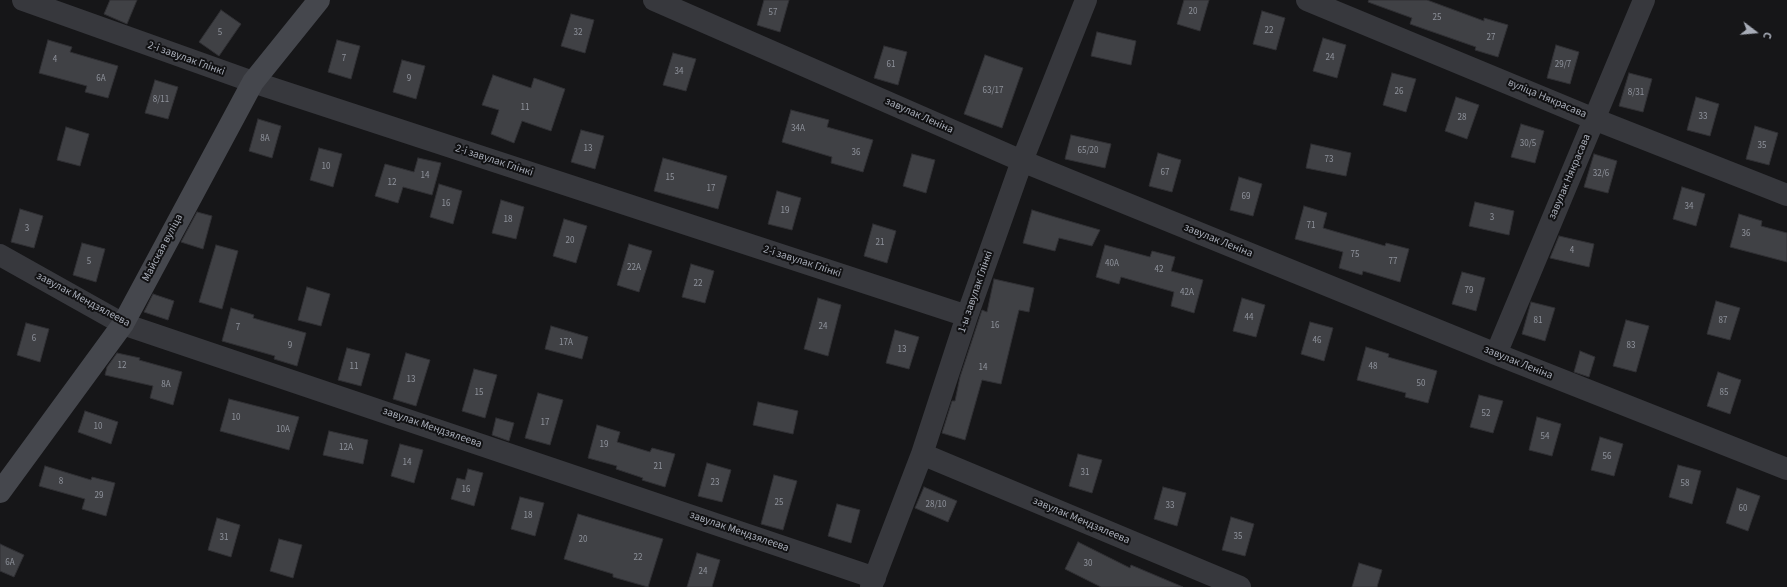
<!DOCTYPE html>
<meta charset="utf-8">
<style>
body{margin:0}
#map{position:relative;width:1787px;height:587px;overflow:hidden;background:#161618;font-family:"Source Sans 3",sans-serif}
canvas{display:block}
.north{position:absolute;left:1735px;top:12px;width:40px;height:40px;-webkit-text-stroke:3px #111113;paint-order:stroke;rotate:106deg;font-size:11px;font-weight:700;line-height:16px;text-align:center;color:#a8adb8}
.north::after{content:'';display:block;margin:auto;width:14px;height:18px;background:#a8adb8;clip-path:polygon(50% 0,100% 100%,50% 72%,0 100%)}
</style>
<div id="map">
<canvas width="1787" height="587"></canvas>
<div class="north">С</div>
</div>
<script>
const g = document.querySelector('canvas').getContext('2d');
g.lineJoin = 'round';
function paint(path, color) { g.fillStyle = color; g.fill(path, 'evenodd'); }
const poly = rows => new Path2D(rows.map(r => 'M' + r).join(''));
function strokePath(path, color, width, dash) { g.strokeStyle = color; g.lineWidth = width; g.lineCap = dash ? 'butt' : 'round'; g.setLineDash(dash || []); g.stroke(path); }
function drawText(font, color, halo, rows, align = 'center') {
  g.font = font + ' "Source Sans 3",sans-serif'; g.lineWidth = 4; g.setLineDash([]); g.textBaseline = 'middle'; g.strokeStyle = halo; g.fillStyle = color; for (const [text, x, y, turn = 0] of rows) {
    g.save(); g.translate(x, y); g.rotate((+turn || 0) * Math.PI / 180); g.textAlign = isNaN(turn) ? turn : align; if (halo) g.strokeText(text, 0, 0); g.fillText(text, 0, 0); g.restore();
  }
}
const building = poly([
 [110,0,137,0,127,24,104,14,110,0],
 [764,0,789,0,780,32,757,25,764,0],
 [1184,0,1209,0,1200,31,1177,24,1184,0],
 [1369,0,1427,0,1484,21,1484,18,1508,25,1498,57,1475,50,1476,47,1410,24,1412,18,1368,2,1369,0],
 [221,10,241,24,219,56,199,42,221,10],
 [1262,11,1285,18,1276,50,1253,44,1262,11],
 [571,14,594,20,585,53,561,46,571,14],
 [1097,32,1136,41,1131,65,1091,56,1097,32],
 [1323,38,1346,45,1337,78,1313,71,1323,38],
 [48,40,72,47,70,52,118,66,108,98,85,92,87,86,39,73,48,40],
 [337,40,360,46,351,79,328,72,337,40],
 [1556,45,1579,52,1570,84,1547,78,1556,45],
 [884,46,907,52,898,85,874,78,884,46],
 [673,53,696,59,686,91,663,85,673,53],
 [985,55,1023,68,1002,128,964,114,985,55],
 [402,60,425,66,416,99,393,92,402,60],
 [1392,73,1416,79,1406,112,1383,105,1392,73],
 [1629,73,1652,79,1643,112,1619,106,1629,73],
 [493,75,531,88,534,78,565,89,551,131,522,121,514,143,491,134,499,110,482,105,493,75],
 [155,80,178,87,168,119,145,113,155,80],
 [1456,97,1479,105,1467,139,1445,131,1456,97],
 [1696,97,1719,104,1710,136,1687,130,1696,97],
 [791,110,829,120,827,127,873,140,863,172,831,163,832,157,782,142,791,110],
 [258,119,281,126,272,158,249,151,258,119],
 [1521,124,1544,131,1535,163,1511,157,1521,124],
 [1755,126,1778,133,1769,165,1746,159,1755,126],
 [66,127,89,134,80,166,57,160,66,127],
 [581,130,604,136,595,169,571,162,581,130],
 [1071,135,1111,144,1105,168,1065,159,1071,135],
 [1311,144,1351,153,1346,176,1306,168,1311,144],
 [319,148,342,154,333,187,310,180,319,148],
 [1158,153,1181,160,1172,192,1149,186,1158,153],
 [912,154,935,160,926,193,903,186,912,154],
 [1594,154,1617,161,1608,193,1584,187,1594,154],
 [418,158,441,163,432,195,403,187,398,203,375,196,385,164,414,172,418,158],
 [663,158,727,176,718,209,654,191,663,158],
 [1239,177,1262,184,1253,216,1230,210,1239,177],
 [439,184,462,191,453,224,430,217,439,184],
 [1682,187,1705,194,1696,226,1673,219,1682,187],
 [777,191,801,198,792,230,768,224,777,191],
 [501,200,524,207,516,239,492,233,501,200],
 [1475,202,1514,211,1509,235,1469,226,1475,202],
 [1304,206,1327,213,1323,228,1385,246,1386,243,1409,249,1400,282,1363,271,1362,275,1339,268,1343,252,1295,239,1304,206],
 [20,209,43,216,34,248,11,242,20,209],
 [1032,210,1055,217,1100,230,1092,246,1059,238,1055,251,1023,243,1032,210],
 [197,212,212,216,203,249,181,242,197,212],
 [1739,214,1762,221,1761,226,1787,233,1787,262,1730,247,1739,214],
 [564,219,587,226,576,263,553,256,564,219],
 [873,224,896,231,887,263,864,256,873,224],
 [1559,236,1594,244,1589,267,1550,258,1559,236],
 [82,243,105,249,96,282,73,275,82,243],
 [629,244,652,251,639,292,617,285,629,244],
 [216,245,238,251,222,309,199,302,216,245],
 [1105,245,1150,257,1152,251,1175,257,1171,271,1203,280,1194,313,1171,306,1174,292,1121,277,1119,284,1096,277,1105,245],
 [691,264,714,271,705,303,682,297,691,264],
 [1462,272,1485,278,1476,311,1452,304,1462,272],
 [994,279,1034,288,1029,312,1019,310,1001,384,982,380,965,440,942,433,952,401,955,401,960,377,982,310,987,312,994,279],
 [307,287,330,294,321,326,298,320,307,287],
 [153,294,174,301,168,320,144,312,153,294],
 [818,298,841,305,828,356,804,349,818,298],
 [1242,298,1265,305,1256,337,1233,331,1242,298],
 [1716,301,1740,308,1730,340,1707,334,1716,301],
 [1531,302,1555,308,1545,341,1522,334,1531,302],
 [231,308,254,315,253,318,306,333,297,366,274,359,275,356,222,341,231,308],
 [1626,320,1649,326,1636,372,1613,366,1626,320],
 [1310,322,1333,328,1324,361,1301,354,1310,322],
 [26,323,49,329,40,362,17,355,26,323],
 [551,326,588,337,582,359,545,349,551,326],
 [895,330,919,337,909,369,886,363,895,330],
 [1366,347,1389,354,1388,357,1437,371,1428,403,1405,397,1406,393,1357,380,1366,347],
 [347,348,370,354,361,386,338,380,347,348],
 [1580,351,1595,357,1589,377,1574,372,1580,351],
 [117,353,140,358,139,360,182,372,173,405,150,398,153,386,105,375,107,367,117,353],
 [406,353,430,360,416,406,393,399,406,353],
 [474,369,497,375,485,418,462,411,474,369],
 [1718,372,1741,380,1730,414,1707,406,1718,372],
 [538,393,563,400,550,445,525,438,538,393],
 [1479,395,1503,401,1493,433,1470,427,1479,395],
 [229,399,299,417,289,450,220,431,229,399],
 [758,402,798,411,793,434,753,425,758,402],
 [85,411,118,422,111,444,78,432,85,411],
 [1537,417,1561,424,1552,456,1529,450,1537,417],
 [496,418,514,423,509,441,492,435,496,418],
 [597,425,620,432,617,442,650,452,652,448,675,454,665,487,642,480,643,478,616,469,617,466,588,458,597,425],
 [329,431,368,440,363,464,323,455,329,431],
 [1600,437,1623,444,1614,476,1591,470,1600,437],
 [400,444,423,450,414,483,391,476,400,444],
 [1078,454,1102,460,1092,493,1069,486,1078,454],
 [707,463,731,470,722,502,698,496,707,463],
 [1678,465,1701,471,1692,504,1669,497,1678,465],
 [45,466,91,480,92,477,115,483,106,516,82,509,85,499,39,486,45,466],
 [468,469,483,473,474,506,451,499,457,478,465,480,468,469],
 [774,475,797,481,783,530,761,524,774,475],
 [924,487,957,501,948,522,915,508,924,487],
 [1163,487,1186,493,1177,526,1154,519,1163,487],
 [1737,488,1760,496,1748,531,1726,523,1737,488],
 [520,497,544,503,535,536,511,529,520,497],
 [837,504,860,510,851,543,828,536,837,504],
 [578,514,663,539,648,587,613,577,613,574,564,559,578,514],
 [1231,517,1254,524,1245,556,1222,550,1231,517],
 [217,518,240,525,231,557,208,550,217,518],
 [279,539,302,545,293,578,270,571,279,539],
 [1078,542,1130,568,1131,565,1183,587,1101,587,1065,569,1078,542],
 [0,544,24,555,14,577,0,571,0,544],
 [697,553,720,560,712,587,687,587,697,553],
 [1359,563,1382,570,1377,587,1352,587,1359,563]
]);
paint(building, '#404145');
strokePath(building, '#303034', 1);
strokePath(poly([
 [23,0,253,82,967,316],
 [654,0,1022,161,1496,354,1787,469],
 [1307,0,1594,119,1787,195],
 [0,255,123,324,875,578],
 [1496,354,1644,0],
 [922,454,1240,587],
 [871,587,922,454,967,316,1022,161,1086,0]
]), '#37383d', 22);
strokePath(poly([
 [0,492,123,324,253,82,319,0]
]), '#45474d', 22);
drawText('9px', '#8e929b', null, [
 ["20",1193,12],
 ["57",773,13],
 ["25",1437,18],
 ["22",1269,31],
 ["5",220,33],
 ["32",578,33],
 ["27",1491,38],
 ["24",1330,58],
 ["7",344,59],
 ["4",55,60],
 ["61",891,65],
 ["29/7",1563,65],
 ["34",679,72],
 ["6А",101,79],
 ["9",409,79],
 ["63/17",993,91],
 ["26",1399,92],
 ["8/31",1636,93],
 ["8/11",161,100],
 ["11",525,108],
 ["33",1703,117],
 ["28",1462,118],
 ["34А",798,129],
 ["8А",265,139],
 ["30/5",1528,144],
 ["35",1762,146],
 ["13",588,149],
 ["65/20",1088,151],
 ["36",856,153],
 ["73",1329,160],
 ["10",326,167],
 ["67",1165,173],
 ["32/6",1601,174],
 ["14",425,176],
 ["15",670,178],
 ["12",392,183],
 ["17",711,189],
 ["69",1246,197],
 ["16",446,204],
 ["34",1689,207],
 ["19",785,211],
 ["3",1492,218],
 ["18",508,220],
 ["71",1311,226],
 ["3",27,229],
 ["36",1746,234],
 ["20",570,241],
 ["21",880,243],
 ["4",1572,251],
 ["75",1355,255],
 ["5",89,262],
 ["77",1393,262],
 ["40А",1112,264],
 ["22А",634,268],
 ["42",1159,270],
 ["22",698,284],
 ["79",1469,291],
 ["42А",1187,293],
 ["44",1249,318],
 ["81",1538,321],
 ["87",1723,321],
 ["16",995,326],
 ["24",823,327],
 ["7",238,328],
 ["6",34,339],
 ["46",1317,341],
 ["17А",566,343],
 ["9",290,346],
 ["83",1631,346],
 ["13",902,350],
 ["12",122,366],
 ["11",354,367],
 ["48",1373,367],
 ["14",983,368],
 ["13",411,380],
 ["50",1421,384],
 ["8А",166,385],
 ["15",479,393],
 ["85",1724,393],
 ["52",1486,414],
 ["10",236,418],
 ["17",545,423],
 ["10",98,427],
 ["10А",283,430],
 ["54",1545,437],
 ["19",604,445],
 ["12А",346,448],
 ["56",1607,457],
 ["14",407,463],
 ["21",658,467],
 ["31",1085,473],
 ["8",61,482],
 ["23",715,483],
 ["58",1685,484],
 ["16",466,490],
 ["29",99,496],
 ["25",779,503],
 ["28/10",936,505],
 ["33",1170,506],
 ["60",1743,509],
 ["18",528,516],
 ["35",1238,537],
 ["31",224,538],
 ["20",583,540],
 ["22",638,558],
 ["6А",10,563],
 ["30",1088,564],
 ["24",703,572]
]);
drawText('11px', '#a8adb8', '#111113', [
 ["2-і завулак Глінкі",186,59,20],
 ["вуліца Някрасава",1547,99,23],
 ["завулак Леніна",919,116,24],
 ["2-і завулак Глінкі",494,161,18],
 ["завулак Някрасава",1570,177,-67],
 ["завулак Леніна",1218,241,22],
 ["Майская вуліца",163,248,-62],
 ["2-і завулак Глінкі",802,262,18],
 ["1-ы завулак Глінкі",976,292,-71],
 ["завулак Мендзялеева",83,300,28],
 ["завулак Леніна",1518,363,22],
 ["завулак Мендзялеева",432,428,19],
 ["завулак Мендзялеева",1081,521,23],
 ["завулак Мендзялеева",739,532,19]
]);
</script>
